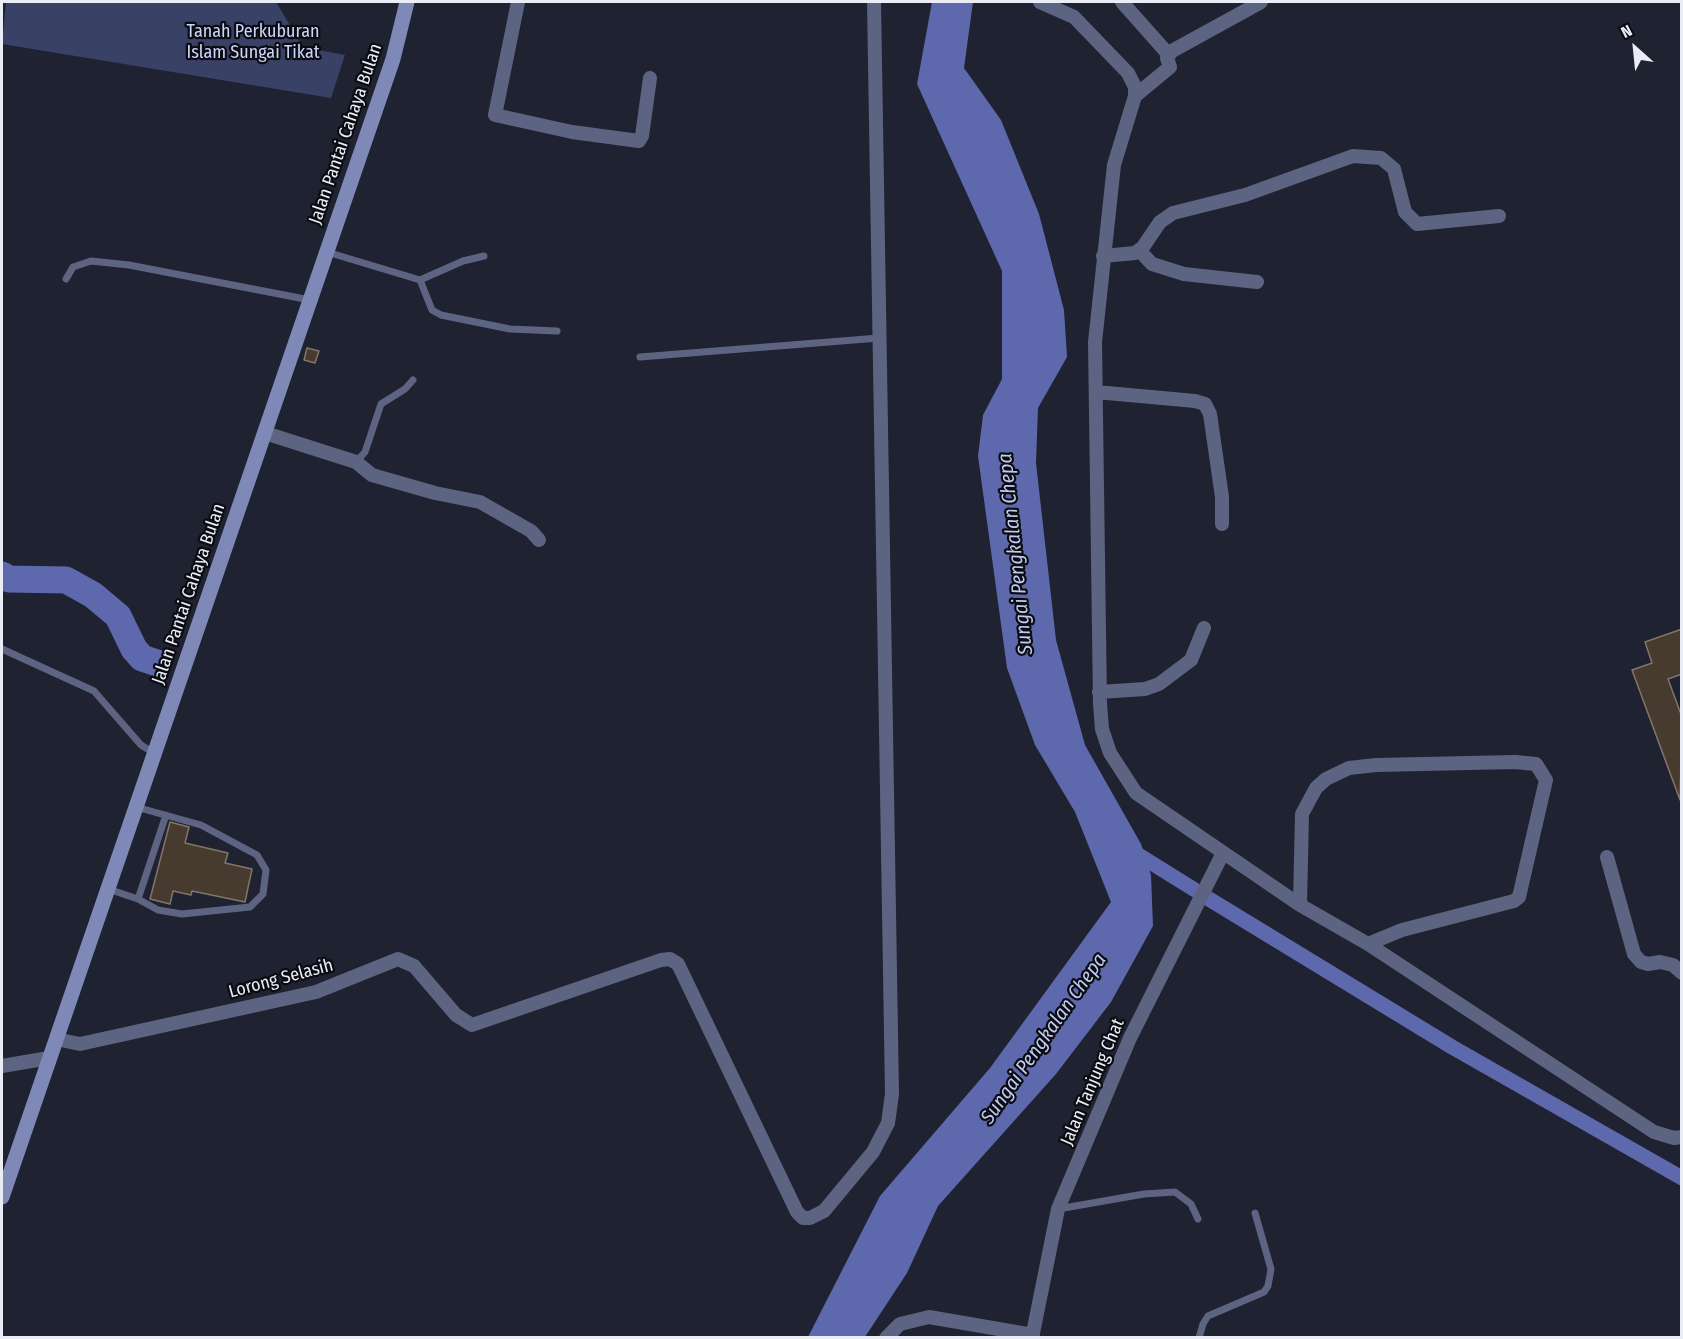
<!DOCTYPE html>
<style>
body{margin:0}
#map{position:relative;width:1683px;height:1339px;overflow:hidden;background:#1f2230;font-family:"Fira Sans Condensed",sans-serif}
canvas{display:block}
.frame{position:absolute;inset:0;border:3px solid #eaecf6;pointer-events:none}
.north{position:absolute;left:1605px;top:18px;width:60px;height:60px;-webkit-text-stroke:4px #0b0c12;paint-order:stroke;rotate:333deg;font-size:16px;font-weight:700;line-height:24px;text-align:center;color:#eaecf6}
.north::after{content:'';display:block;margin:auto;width:21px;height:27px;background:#eaecf6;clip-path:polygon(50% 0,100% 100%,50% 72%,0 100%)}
</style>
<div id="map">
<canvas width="1683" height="1339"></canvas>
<div class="frame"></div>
<div class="north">N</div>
</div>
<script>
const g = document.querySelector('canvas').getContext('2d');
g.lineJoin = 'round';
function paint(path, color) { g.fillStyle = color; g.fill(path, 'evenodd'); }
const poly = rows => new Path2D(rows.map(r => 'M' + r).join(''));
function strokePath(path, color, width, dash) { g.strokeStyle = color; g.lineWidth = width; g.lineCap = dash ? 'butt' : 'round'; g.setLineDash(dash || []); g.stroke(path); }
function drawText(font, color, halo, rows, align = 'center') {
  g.font = font + ' "Fira Sans Condensed",sans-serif'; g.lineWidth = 4.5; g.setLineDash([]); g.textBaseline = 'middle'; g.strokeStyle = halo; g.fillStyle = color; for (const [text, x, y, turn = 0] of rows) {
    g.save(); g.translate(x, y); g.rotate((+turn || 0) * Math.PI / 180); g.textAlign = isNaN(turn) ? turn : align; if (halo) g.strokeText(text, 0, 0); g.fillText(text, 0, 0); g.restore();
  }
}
paint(poly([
 [6,2,276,2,303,47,345,55,331,98,2,44]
]), '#394166');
paint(poly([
 [932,2,973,2,964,68,1001,120,1039,214,1064,310,1067,357,1038,408,1036,463,1056,640,1085,745,1141,844,1151,875,1153,926,1111,1002,1056,1074,938,1206,907,1273,865,1337,808,1337,880,1196,990,1068,1111,902,1075,812,1035,745,1007,668,978,456,983,415,1002,379,1002,271,917,84]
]), '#5d69ac');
strokePath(poly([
 [1129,849,1195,890],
 [1209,899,1452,1047,1682,1178]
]), '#5d69ac', 15);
strokePath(poly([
 [2,575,9,579,66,580,93,595,118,616,134,649,142,658,157,663]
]), '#5d69ac', 27);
const building = poly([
 [307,348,319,351,315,363,304,360,307,348],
 [1682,629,1682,674,1668,679,1682,717,1680,800,1632,670,1652,663,1645,642,1682,629],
 [170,822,189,827,185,843,228,853,225,863,252,869,245,902,192,891,191,895,173,891,170,904,150,899,170,822]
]);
paint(building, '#463b2e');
strokePath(building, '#837668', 1.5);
strokePath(poly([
 [327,252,420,280,463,261,484,256],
 [66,279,73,267,91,261,129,265,310,300],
 [420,280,432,310,441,315,510,329,557,331],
 [640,357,879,338],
 [356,462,365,452,381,404,405,389,413,380],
 [2,649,94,691,141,745,154,753],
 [108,889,138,899,158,910,182,914,250,907,263,894,266,870,257,855,201,825,136,807],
 [138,899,166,815],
 [1058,1209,1144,1194,1175,1192,1191,1204,1198,1219],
 [1199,1338,1203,1324,1208,1316,1264,1292,1268,1286,1271,1269,1255,1213]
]), '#5d6482', 7);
strokePath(poly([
 [518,2,495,115,572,132,639,141,642,136,650,78],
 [1040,2,1074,17,1128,73,1135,87,1135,96,1114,165,1095,342,1100,704,1102,729,1110,753,1136,793,1300,905,1368,944,1654,1132,1674,1138,1682,1137],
 [1122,2,1169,55],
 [1135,96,1170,67,1167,58,1172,51,1261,2],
 [1139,250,1152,264,1184,274,1257,282],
 [1103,256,1135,253,1143,247,1160,222,1173,213,1245,195,1353,156,1381,158,1394,169,1405,212,1417,224,1499,216],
 [1096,392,1195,401,1205,404,1210,414,1222,497,1222,524],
 [265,433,356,462,372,475,435,493,480,502,531,531,539,540],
 [1099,692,1145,689,1159,684,1191,660,1204,628],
 [1607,857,1634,954,1641,962,1648,964,1660,962,1673,965,1682,973],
 [1300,905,1302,814,1316,788,1326,779,1349,768,1376,765,1515,762,1536,764,1546,780,1519,897,1514,901,1402,930,1368,944],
 [56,1039,80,1044,316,992,398,959,414,966,456,1015,472,1025,661,960,670,959,678,964,797,1212,803,1218,810,1218,824,1211,873,1152,888,1123,892,1094,874,2],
 [2,1066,49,1058],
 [886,1338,900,1324,929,1317,1033,1335],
 [1032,1338,1058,1209,1130,1038,1223,853]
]), '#5d6482', 14);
strokePath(poly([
 [2,1197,393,59,407,2]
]), '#7e89b8', 15);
drawText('18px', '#cbd5fb', '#0b0c12', [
 ["Tanah Perkuburan",253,32],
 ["Islam Sungai Tikat",253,53]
]);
drawText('18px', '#eaecf6', '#0b0c12', [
 ["Jalan Pantai Cahaya Bulan",346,134,-71],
 ["Jalan Pantai Cahaya Bulan",189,594,-71],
 ["Lorong Selasih",281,979,-15],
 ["Jalan Tanjung Chat",1093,1082,-67]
]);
drawText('italic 20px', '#c1caf1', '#0b0c12', [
 ["Sungai Pengkalan Chepa",1016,554,-96],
 ["Sungai Pengkalan Chepa",1044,1039,-55]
]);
</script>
